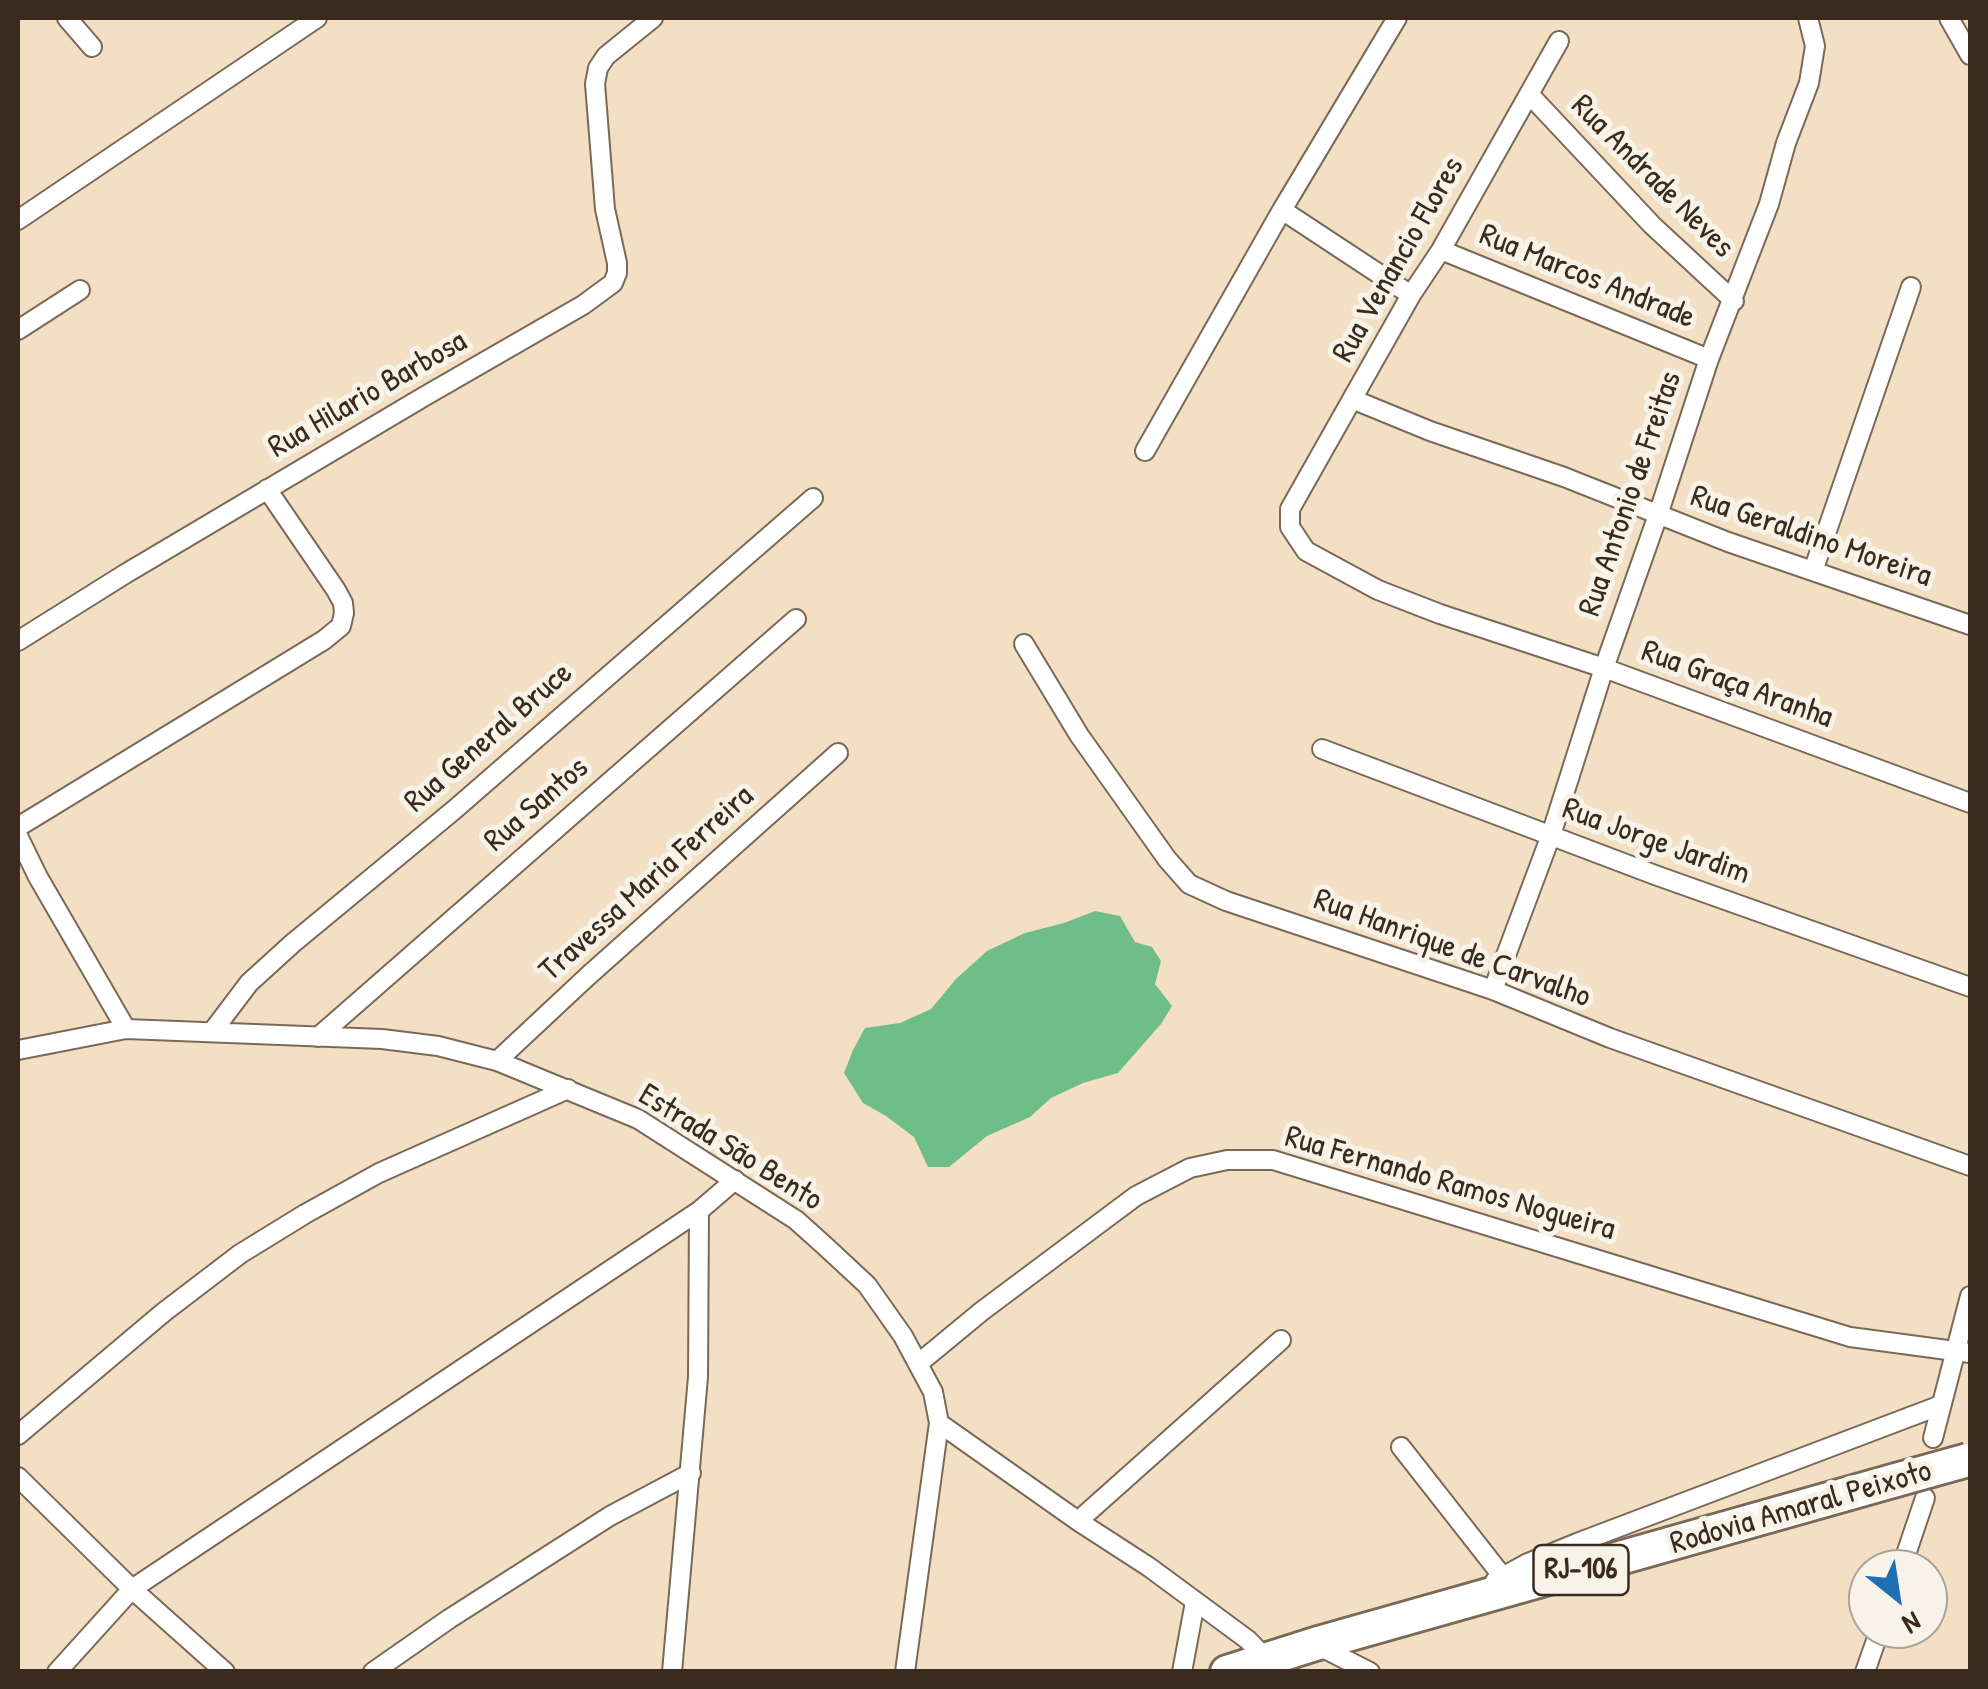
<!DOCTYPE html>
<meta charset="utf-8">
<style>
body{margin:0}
#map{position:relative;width:1988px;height:1689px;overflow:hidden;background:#f3dfc3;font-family:"Patrick Hand",sans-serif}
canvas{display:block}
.frame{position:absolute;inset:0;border:20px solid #3b2a1e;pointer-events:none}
.north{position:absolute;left:1848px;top:1549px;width:100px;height:100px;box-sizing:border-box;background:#f7f3e8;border:2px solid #aca397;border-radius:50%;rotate:150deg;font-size:28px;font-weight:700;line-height:40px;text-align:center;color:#3b2a1e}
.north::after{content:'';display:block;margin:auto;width:35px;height:45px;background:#1f6fb2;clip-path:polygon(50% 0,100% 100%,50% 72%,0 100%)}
</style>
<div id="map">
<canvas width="1988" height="1689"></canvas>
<div class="frame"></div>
<div class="north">N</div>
</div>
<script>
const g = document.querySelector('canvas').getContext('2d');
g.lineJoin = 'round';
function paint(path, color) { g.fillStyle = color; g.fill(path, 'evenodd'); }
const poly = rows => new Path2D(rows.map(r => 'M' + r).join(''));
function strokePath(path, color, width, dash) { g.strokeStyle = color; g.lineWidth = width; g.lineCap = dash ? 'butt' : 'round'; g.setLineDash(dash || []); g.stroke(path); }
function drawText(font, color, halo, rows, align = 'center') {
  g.font = font + ' "Patrick Hand",sans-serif'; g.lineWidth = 10; g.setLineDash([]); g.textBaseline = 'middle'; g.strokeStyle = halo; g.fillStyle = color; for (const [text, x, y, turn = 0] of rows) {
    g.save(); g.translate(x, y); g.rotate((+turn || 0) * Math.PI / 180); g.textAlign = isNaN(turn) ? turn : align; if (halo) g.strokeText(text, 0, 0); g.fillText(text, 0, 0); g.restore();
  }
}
paint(poly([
 [1095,911,1120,916,1135,942,1152,947,1161,961,1155,984,1172,1006,1161,1024,1118,1073,1083,1083,1051,1098,1030,1117,987,1136,949,1167,928,1167,914,1137,886,1116,863,1103,844,1073,853,1050,865,1028,900,1023,931,1009,956,979,987,951,1025,933,1064,923]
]), '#6fbe89');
const street = poly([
 [67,18,92,47],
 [1949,18,1970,55],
 [1559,41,1441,250,1411,295,1290,509,1290,527,1306,551,1378,590,1440,614,1604,668,1970,803],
 [1529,94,1652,225,1734,301],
 [1282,210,1411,295],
 [18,220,317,18],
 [1441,250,1709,359],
 [18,330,80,290],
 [1352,399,1430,431,1564,477,1728,542,1970,625],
 [1145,451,1282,210,1397,18],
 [1813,571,1911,287],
 [18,641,125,574,425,396,583,305,613,283,617,273,617,263,605,209,595,84,598,68,606,56,653,18],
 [1024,644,1079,735,1167,859,1189,884,1226,901,1493,990,1610,1038,1970,1166],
 [1322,749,1655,875,1970,987],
 [18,827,324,640,341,626,344,613,343,603,336,590,267,489],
 [18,836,38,877,126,1029,382,1039,438,1046,497,1061,638,1119,796,1220,825,1246,867,1285,903,1336,933,1392,939,1423,905,1672],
 [1493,990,1551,835,1604,668,1658,515,1709,359,1769,204,1786,143,1809,83,1815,46,1808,18],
 [212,1032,249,983,293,943,454,810,813,498],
 [318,1037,796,619],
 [18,1050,126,1029],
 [497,1061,588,976,838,753],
 [919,1363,982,1311,1136,1196,1190,1168,1227,1160,1273,1160,1850,1337,1970,1353],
 [939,1423,1078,1521,1149,1567,1248,1640,1266,1659],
 [18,1435,164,1312,240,1254,305,1214,379,1173,568,1089],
 [1933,1438,1970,1296],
 [1401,1447,1503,1577],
 [18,1477,132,1589,225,1672],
 [1078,1521,1281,1340],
 [1901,1569,1925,1498],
 [1495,1581,1528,1563,1577,1543,1941,1405],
 [1315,1644,1370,1672],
 [57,1672,132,1589,699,1211,735,1180],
 [373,1672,449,1619,610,1516,691,1473],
 [672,1672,698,1377,699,1211],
 [1182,1672,1195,1602],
 [1865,1672,1880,1629]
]);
const highway = poly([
 [1227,1672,1315,1644,1896,1480]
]);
strokePath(street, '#7b6958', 22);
strokePath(highway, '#7b6958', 38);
strokePath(street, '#fff', 18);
strokePath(highway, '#fff', 32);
const highwayBridge = poly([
 [1896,1480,1968,1460]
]);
strokePath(highwayBridge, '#7b6958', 38, []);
strokePath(highwayBridge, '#fff', 32);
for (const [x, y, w] of [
 [1581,1570,95]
]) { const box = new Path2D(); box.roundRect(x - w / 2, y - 25, w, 50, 8); g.fillStyle = '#f7f3e8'; g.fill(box); strokePath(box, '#3b2a1e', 2.5); }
drawText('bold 30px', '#3b2a1e', null, [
 ["RJ-106",1581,1570]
]);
drawText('32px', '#3b2a1e', '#f7f3e8', [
 ["Rua Andrade Neves",1652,177,45],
 ["Rua Venancio Flores",1399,260,-60],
 ["Rua Marcos Andrade",1587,277,22],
 ["Rua Hilario Barbosa",368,395,-30],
 ["Rua Antonio de Freitas",1631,494,-71],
 ["Rua Geraldino Moreira",1811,537,19],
 ["Rua Graça Aranha",1737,685,20],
 ["Rua General Bruce",489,738,-41],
 ["Rua Santos",537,805,-41],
 ["Rua Jorge Jardim",1656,842,20],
 ["Travessa Maria Ferreira",647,884,-42],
 ["Rua Hanrique de Carvalho",1452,949,20],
 ["Estrada São Bento",730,1148,32],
 ["Rua Fernando Ramos Nogueira",1450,1184,16],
 ["Rodovia Amaral Peixoto",1801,1508,-16]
]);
</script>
